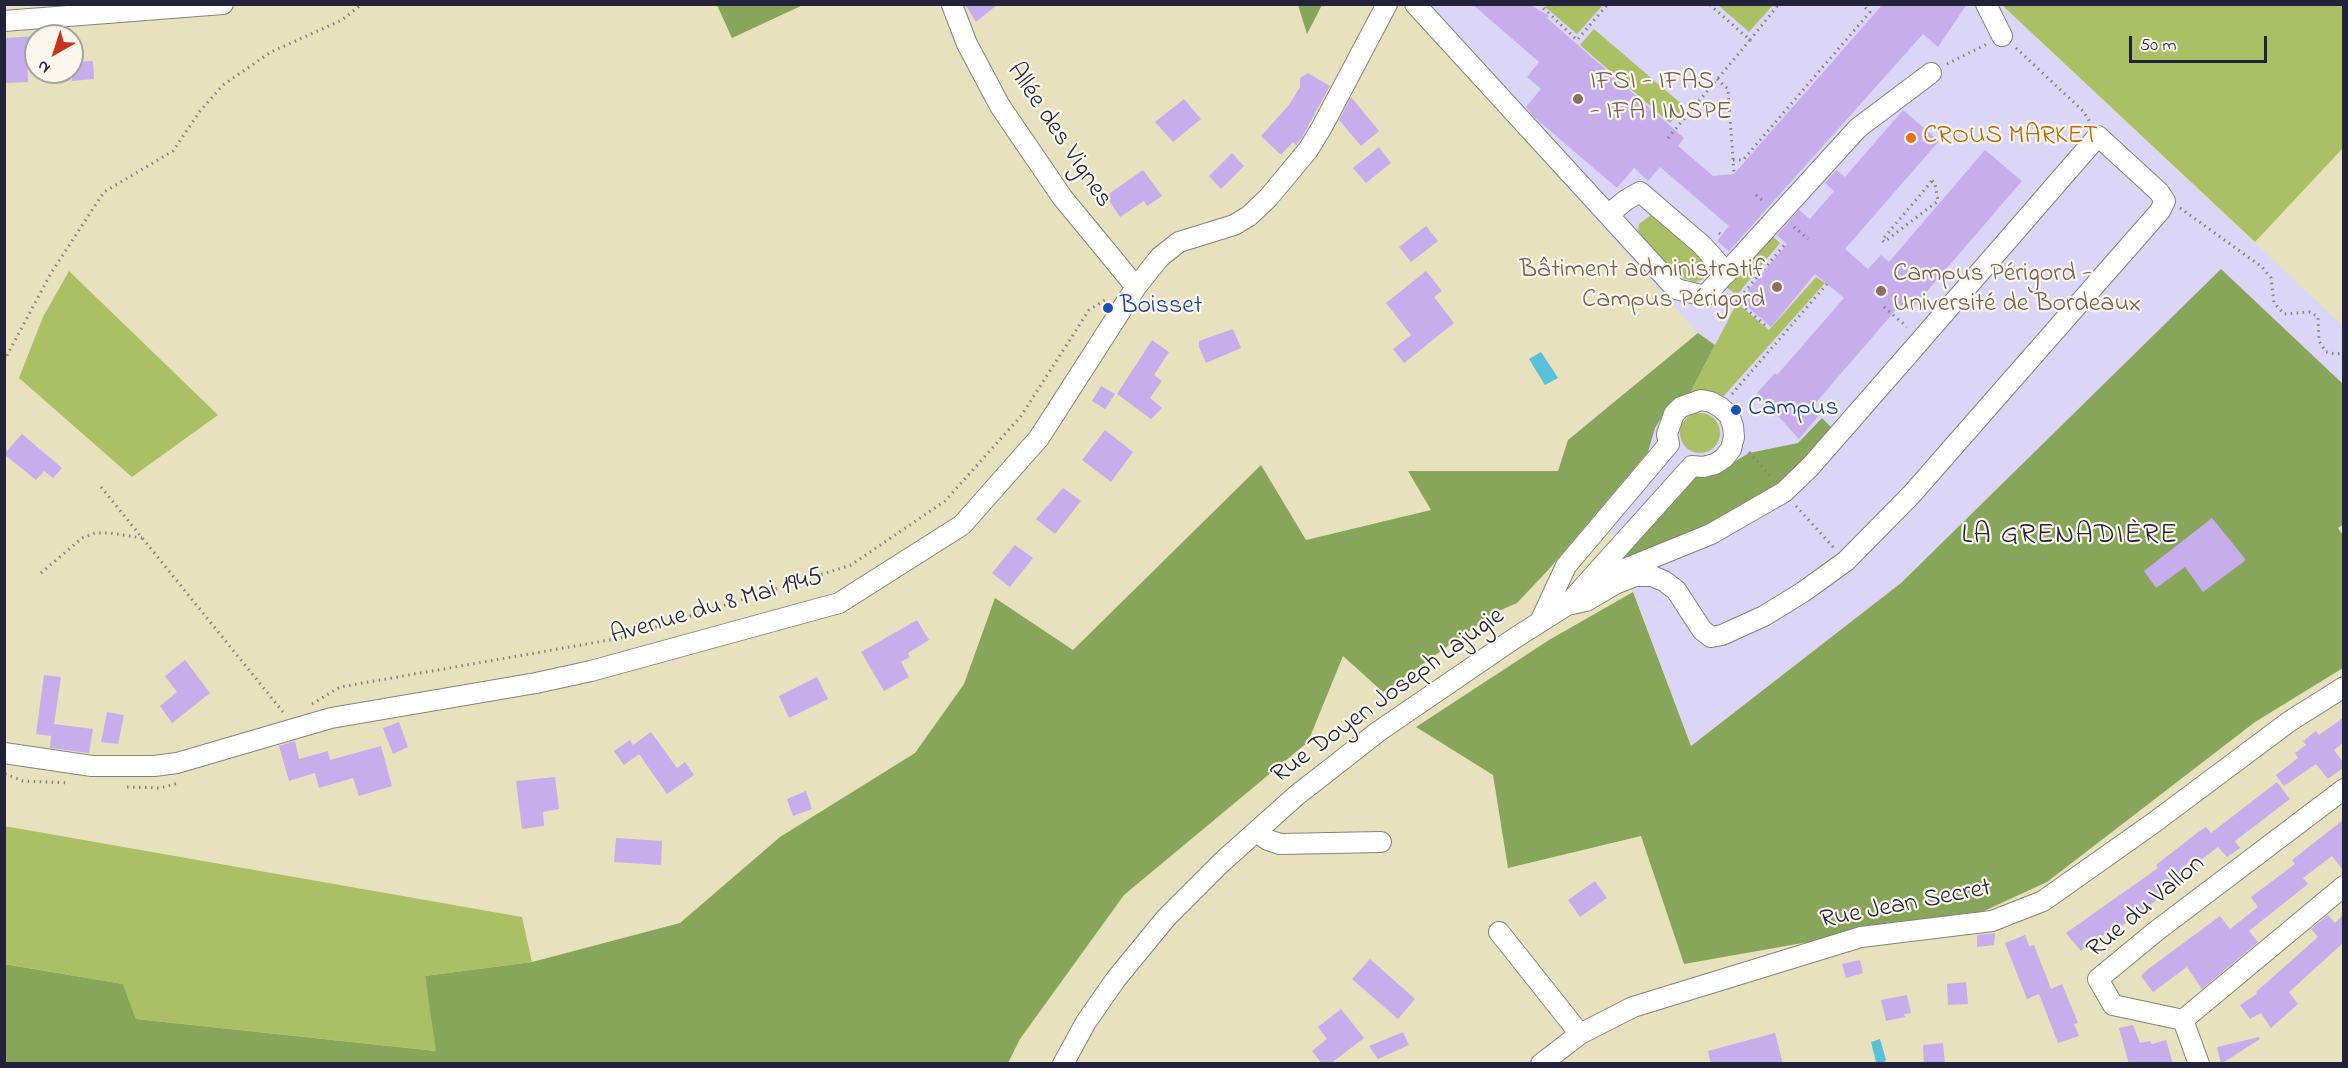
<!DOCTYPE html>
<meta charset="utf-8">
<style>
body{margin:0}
#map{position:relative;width:2348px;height:1068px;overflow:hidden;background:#e8e1bd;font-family:"Indie Flower",sans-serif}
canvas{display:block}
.frame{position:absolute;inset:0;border:6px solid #22223b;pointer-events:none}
.north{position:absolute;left:24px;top:24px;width:60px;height:60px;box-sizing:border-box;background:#fbf7ec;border:2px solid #a4a2a5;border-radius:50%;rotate:219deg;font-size:16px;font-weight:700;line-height:24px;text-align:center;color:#22223b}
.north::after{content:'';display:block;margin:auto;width:21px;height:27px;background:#c8321e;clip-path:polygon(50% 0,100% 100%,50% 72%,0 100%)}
.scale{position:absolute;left:2129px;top:36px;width:138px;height:27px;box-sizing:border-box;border:3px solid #22223b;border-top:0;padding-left:8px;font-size:18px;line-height:21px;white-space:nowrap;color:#22223b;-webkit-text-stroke:4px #fbf7ec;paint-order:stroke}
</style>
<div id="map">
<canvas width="2348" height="1068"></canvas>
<div class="frame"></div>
<div class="north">N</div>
<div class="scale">50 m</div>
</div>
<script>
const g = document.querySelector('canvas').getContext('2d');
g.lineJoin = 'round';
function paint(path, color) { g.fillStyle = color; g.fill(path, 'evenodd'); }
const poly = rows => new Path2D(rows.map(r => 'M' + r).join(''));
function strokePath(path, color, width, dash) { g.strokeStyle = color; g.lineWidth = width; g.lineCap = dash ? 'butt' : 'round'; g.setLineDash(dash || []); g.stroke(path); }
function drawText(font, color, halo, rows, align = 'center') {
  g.font = font + ' "Indie Flower",sans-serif'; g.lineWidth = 4.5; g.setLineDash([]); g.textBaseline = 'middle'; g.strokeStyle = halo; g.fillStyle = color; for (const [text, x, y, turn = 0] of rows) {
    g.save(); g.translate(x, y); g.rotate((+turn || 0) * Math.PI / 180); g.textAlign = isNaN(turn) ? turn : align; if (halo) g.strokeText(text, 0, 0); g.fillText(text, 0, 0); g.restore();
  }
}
paint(poly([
 [1406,4,2002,5,2343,326,2343,384,2221,270,1901,583,1691,746,1594,486,1568,440,1698,333,1405,7]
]), '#dbd6f7');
paint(poly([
 [1546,4,1603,4,1603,5,1577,34,1545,7],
 [1718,5,1773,5,1749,32],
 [2002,5,2343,5,2343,148,2255,242],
 [1594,29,1685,107,1670,123,1580,45],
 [1651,215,1658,218,1702,258,1707,265,1707,272,1704,279,1695,282,1677,276,1638,235,1639,224],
 [1771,235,1780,243,1737,295,1726,287],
 [69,271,218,415,132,477,19,378,43,317],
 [1816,277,1825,283,1721,399,1702,392,1690,393,1737,303,1769,330],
 '1680 433a20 20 0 1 1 40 0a20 20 0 1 1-40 0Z',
 [4,826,522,917,532,962,425,976,437,1051,136,1019,123,984,5,964]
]), '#abc064');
paint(poly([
 [717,5,803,5,732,38],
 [1298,5,1322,5,1307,34],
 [2221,269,2343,384,2344,524,2338,528,2344,537,2343,668,2255,722,2047,882,1984,911,1684,964,1641,836,1508,868,1493,775,1416,727,1549,640,1633,592,1691,746,1901,583],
 [1698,333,1715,345,1690,393,1681,397,1667,408,1655,428,1648,452,1550,568,1517,603,1496,612,1383,692,1343,656,1308,742,1124,895,1020,1039,1008,1063,5,1063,4,964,123,984,136,1019,436,1051,425,976,532,962,680,923,780,837,915,753,964,684,995,598,1073,650,1261,465,1306,540,1431,510,1408,471,1558,471,1568,440],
 [1822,418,1832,428,1778,485,1709,531,1614,565,1696,477,1719,471,1749,453,1798,443]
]), '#88a65a');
paint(poly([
 [1541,352,1558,378,1545,385,1529,359],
 [1880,1039,1886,1060,1883,1063,1876,1062,1871,1042]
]), '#5abfd8');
paint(poly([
 [965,4,998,4,976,22],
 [1472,4,1529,4,1549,16,1547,18,1684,138,1678,146,1713,176,1734,174,1883,4,1967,4,1938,47,1923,34,1729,251,1717,241,1729,226,1660,167,1648,181,1634,168,1617,188,1534,117,1526,107,1541,89,1527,77,1539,62],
 [36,36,36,54,27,55,28,82,4,83,4,38],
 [93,61,94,79,72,81,72,62],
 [1308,73,1330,86,1301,139,1296,145,1293,142,1281,155,1261,136,1289,105,1300,87,1300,78],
 [1351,97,1379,131,1361,146,1339,120],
 [1184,99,1201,119,1173,142,1155,122],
 [1903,110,1939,141,1845,249,1868,269,1881,255,1889,262,1985,150,2022,181,1909,312,1900,305,1813,406,1821,413,1799,439,1757,393,1775,373,1777,375,1844,298,1815,274,1771,327,1740,300,1787,244,1777,235,1799,210,1810,219,1834,191,1825,183,1836,170,1845,177],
 [1379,147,1391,163,1366,183,1353,168],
 [1232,153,1244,166,1221,189,1209,176],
 [1143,170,1162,196,1147,206,1144,201,1120,217,1106,196],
 [1426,226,1438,241,1411,262,1399,247],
 [1426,271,1442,291,1434,297,1454,323,1404,363,1393,349,1411,335,1386,303],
 [1233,329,1241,348,1206,363,1199,347,1199,341],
 [1152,340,1169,352,1154,375,1162,381,1150,398,1162,408,1151,419,1117,394],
 [1101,386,1115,394,1105,409,1092,401],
 [1105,430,1133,452,1111,482,1082,460],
 [22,434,62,468,53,478,44,471,36,480,4,454],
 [1063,488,1081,501,1055,534,1036,519],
 [2212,518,2246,560,2203,592,2185,567,2156,588,2144,571],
 [1015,545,1033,558,1010,587,992,573],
 [917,620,929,640,908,653,910,657,901,662,909,677,884,691,861,652],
 [185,660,210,693,172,723,160,706,177,692,165,676],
 [44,675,61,677,54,724,93,729,89,753,50,748,51,736,36,734],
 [817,677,828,699,789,718,779,696],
 [107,712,124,715,118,744,101,742],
 [2343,718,2343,743,2334,750,2343,762,2343,768,2328,779,2316,764,2284,786,2276,775,2298,758,2295,753,2306,745,2303,741,2316,731,2319,735],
 [399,722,408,747,393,754,383,728],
 [651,732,677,768,685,762,694,775,667,794,639,754,624,765,614,751,630,740,633,745],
 [295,741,299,759,328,751,330,760,381,746,392,786,359,796,353,778,319,788,315,773,289,781,279,746],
 [555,777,559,809,543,812,544,826,522,829,516,781],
 [2277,782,2290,799,2235,841,2240,848,2227,857,2218,847,2162,890,2165,894,2119,928,2116,926,2081,951,2066,933,2158,868,2156,865,2197,833,2206,827,2211,833],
 [806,791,812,809,793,816,787,799],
 [2343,820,2343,870,2332,856,2303,878,2308,884,2249,931,2258,942,2202,989,2187,967,2153,992,2141,976,2147,970,2220,916,2230,929,2258,907,2251,897,2295,864,2292,860],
 [616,838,662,841,661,865,614,862],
 [1595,881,1607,898,1580,917,1568,900],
 [2328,915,2335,923,2343,915,2343,943,2289,992,2298,1004,2271,1028,2261,1013,2250,1019,2240,1005,2257,994,2256,992,2318,937,2311,929],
 [1995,933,1994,945,1977,947,1977,935],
 [2025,935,2029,946,2034,945,2051,989,2062,984,2078,1023,2074,1024,2079,1036,2058,1043,2039,994,2027,999,2005,943],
 [1370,959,1415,999,1398,1019,1352,979],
 [1860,960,1863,973,1846,978,1842,964],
 [1966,982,1968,1004,1948,1005,1947,984],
 [1907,995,1911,1013,1904,1014,1905,1017,1886,1021,1881,1000],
 [1341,1009,1364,1038,1330,1064,1322,1064,1312,1051,1327,1039,1318,1027],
 [2133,1025,2140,1043,2150,1041,2152,1044,2166,1040,2173,1064,2129,1064,2119,1028],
 [1403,1032,1409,1045,1378,1059,1369,1046],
 [1775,1033,1783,1064,1711,1064,1708,1051],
 [2259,1037,2260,1039,2221,1064,2217,1047],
 [1943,1043,1945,1064,1924,1064,1923,1045]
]), '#c6adeb');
const minor = poly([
 [1415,4,1676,289,1705,296,1858,128,1931,73],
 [1986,4,2002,36],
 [952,5,967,44,1000,106,1062,197,1136,287],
 [4,21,223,4],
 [2098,136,2159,192,2165,201,2160,211,1911,495,1846,561,1803,592,1764,616,1722,635,1711,637,1702,630,1676,590,1664,581,1652,576,1635,576,1615,584,1586,601,1567,605,1610,575,1711,534,1784,492,1810,467,1921,340,2098,136],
 [1612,219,1615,209,1626,200,1640,192,1702,245,1727,273],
 [4,753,92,766,154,766,177,763,331,718,536,683,591,671,839,603,962,525,1039,438,1136,287,1160,257,1179,242,1234,225,1249,216,1268,198,1308,150,1322,127,1387,4],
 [1256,832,1268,840,1280,844,1381,842],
 [1499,932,1580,1034],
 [2183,1020,2113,1005,2098,979,2155,932,2344,789],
 [2183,1020,2344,886],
 [2183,1020,2199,1064],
 [1063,1064,1086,1022,1116,979,1166,918,1222,862,1297,795,1379,731,1515,638,1567,605,1692,466,1703,467,1715,464,1724,458,1731,449,1734,437,1733,426,1729,415,1720,407,1711,402,1701,400,1681,407,1674,414,1667,434,1669,444,1566,566,1540,622],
 [1541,1064,1580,1034,1633,1007,1861,937,1992,921,2043,901,2152,824,2290,721,2344,687]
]);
strokePath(minor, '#85827c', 22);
strokePath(poly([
 [1539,4,1577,40,1608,4],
 [1750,40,1779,4],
 [2016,48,2083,111,2090,122],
 [1947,64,1987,44],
 [1717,79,1728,89,1734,174],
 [1668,138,1750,40,1709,4],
 [1733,160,1743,160,1870,12,1861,4],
 [1932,181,1935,183,1938,201,1884,242,1882,240,1932,181],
 [1756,195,1765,203],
 [2180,208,2262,267,2271,278,2274,303,2284,314,2310,312,2318,317,2319,341,2326,352,2336,354,2344,353],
 [1794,227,1808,239],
 [1719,233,1722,235],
 [1884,307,1907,327],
 [1765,325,1737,301,1786,243],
 [4,361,51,273,104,192,173,151,200,111,223,85,271,52,342,20,362,4],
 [1732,394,1827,284],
 [1749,452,1772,478],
 [101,487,283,712],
 [1796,506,1834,548],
 [41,573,82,538,95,533,110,533,142,538],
 [312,704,340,687,621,638,851,565,945,501,1021,416,1089,310,1105,300],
 [5,774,23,781,69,783],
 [127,787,160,788,179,783]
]), '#85827c', 3, [1.5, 4.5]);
strokePath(minor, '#fff', 20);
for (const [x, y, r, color] of [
 [1578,99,6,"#8d6e63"],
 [1911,138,6,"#e8710a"],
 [1777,287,6,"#8d6e63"],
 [1881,291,6,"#8d6e63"],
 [1108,308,6,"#1a4fb4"],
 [1736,410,6,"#1a4fb4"]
]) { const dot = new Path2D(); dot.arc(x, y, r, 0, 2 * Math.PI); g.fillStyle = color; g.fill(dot); strokePath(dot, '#fbf7ec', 2); }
drawText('26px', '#785e54', '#fbf7ec', [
 ["IFSI - IFAS",1590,84],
 ["- IFA | INSPE",1590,114],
 ["Bâtiment administratif",1765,272,"right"],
 ["Campus Périgord",1765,302,"right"],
 ["Campus Périgord -",1893,276],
 ["Université de Bordeaux",1893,306]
], 'left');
drawText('26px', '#22223b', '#fbf7ec', [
 ["Allée des Vignes",1058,136,56],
 ["Avenue du 8 Mai 1945",717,608,-16],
 ["Rue Doyen Joseph Lajugie",1389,697,-36],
 ["Rue Jean Secret",1906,906,-11],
 ["Rue du Vallon",2147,908,-40]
]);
drawText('26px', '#c56008', '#fbf7ec', [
 ["CROUS MARKET",1923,138]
], 'left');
drawText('26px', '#164399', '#fbf7ec', [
 ["Boisset",1120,308],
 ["Campus",1748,410]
], 'left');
g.letterSpacing = '1.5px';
drawText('28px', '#22223b', '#fbf7ec', [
 ["LA GRENADIÈRE",2070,537]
]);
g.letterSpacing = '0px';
</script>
